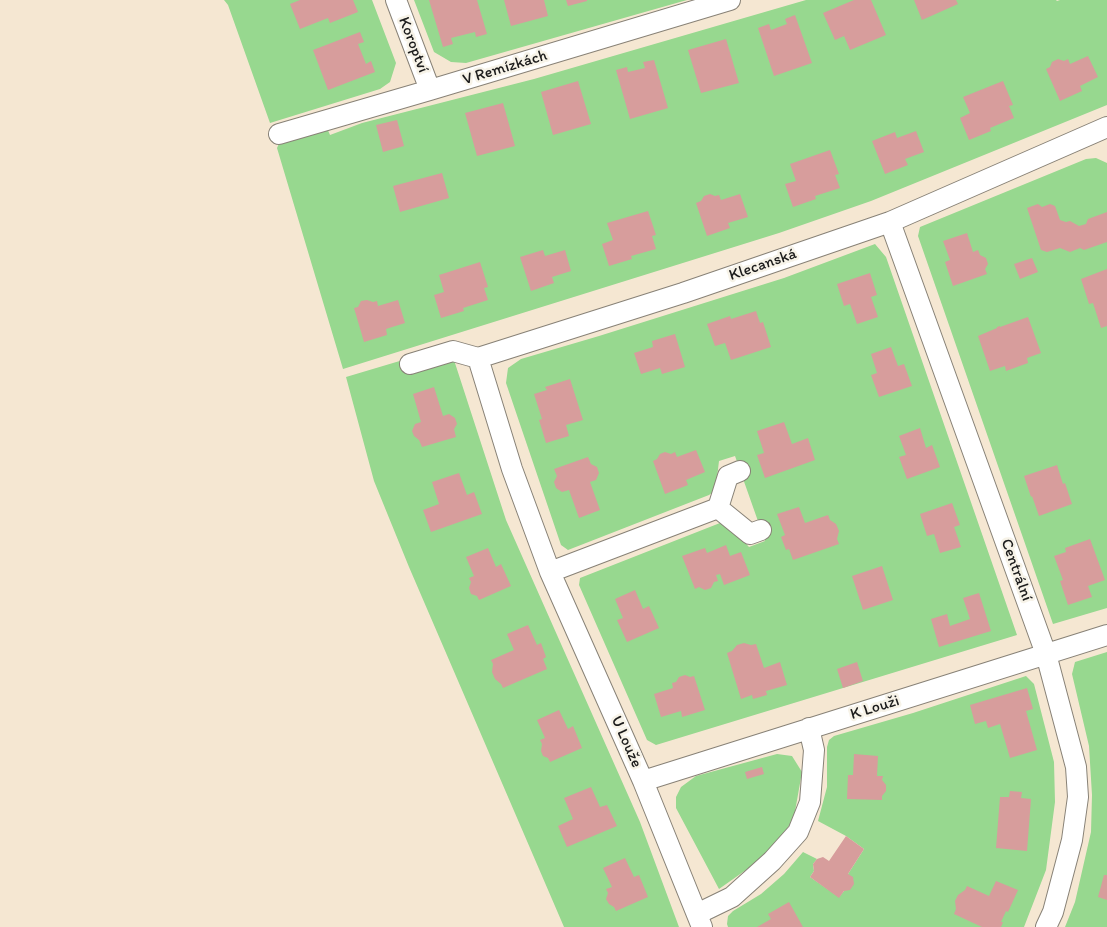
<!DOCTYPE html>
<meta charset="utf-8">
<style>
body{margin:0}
canvas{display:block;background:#f5e7d2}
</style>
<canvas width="1107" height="927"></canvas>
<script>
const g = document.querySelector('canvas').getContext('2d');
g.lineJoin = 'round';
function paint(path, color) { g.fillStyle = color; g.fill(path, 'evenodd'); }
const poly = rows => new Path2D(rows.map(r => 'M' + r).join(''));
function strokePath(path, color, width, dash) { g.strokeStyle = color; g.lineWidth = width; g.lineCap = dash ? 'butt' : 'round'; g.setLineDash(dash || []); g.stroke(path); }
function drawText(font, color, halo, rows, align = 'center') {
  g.font = font + ' Itim,sans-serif'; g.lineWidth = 5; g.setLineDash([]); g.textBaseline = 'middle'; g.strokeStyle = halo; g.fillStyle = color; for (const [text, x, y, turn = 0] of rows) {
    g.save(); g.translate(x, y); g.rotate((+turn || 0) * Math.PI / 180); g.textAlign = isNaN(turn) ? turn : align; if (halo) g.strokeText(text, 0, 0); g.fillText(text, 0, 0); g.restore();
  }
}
paint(poly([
 [224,0,372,0,396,63,390,82,380,89,270,123,228,5],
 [414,0,687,0,466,63,451,62,434,52],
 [806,0,1056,0,1057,1,1060,0,1107,0,1107,105,871,201,779,233,343,369,277,148,281,139,327,128,330,135,362,123,534,79],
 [1096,158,1107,163,1107,608,1053,624,918,236,920,227,1086,159],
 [875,244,886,257,1017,635,656,745,647,740,579,585,580,578,720,523,729,525,749,547,765,541,735,456,719,461,716,486,713,492,709,495,568,550,561,545,506,383,508,368,521,359,599,336,784,278],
 [403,360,409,374,454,360,506,520,640,822,679,927,564,927,409,567,374,481,346,377],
 [1107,652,1107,927,1065,927,1075,902,1091,832,1092,795,1089,746,1072,674,1075,662],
 [1026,676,1034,684,1054,762,1055,802,1046,870,1024,927,728,927,727,924,728,916,733,911,761,894,784,874,803,852,817,859,813,864,814,871,810,877,839,897,844,891,848,874,864,849,846,836,818,821,827,787,827,747,829,740,834,736,913,713],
 [777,754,792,756,802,772,794,817,778,844,753,865,719,889,676,808,676,797,681,787,696,776]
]), '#97d88f');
paint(poly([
 [300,0,353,0,358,12,330,23,328,18,300,29,290,4],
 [429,0,477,0,487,34,476,37,475,32,451,38,453,44,443,47],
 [504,0,544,0,548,16,511,26],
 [566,0,587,0,587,1,568,6],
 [854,0,871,0,886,35,850,50,844,36,835,40,823,13],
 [914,0,956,0,958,4,922,20],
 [795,15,812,63,774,76,758,28,769,24,771,30,787,24,785,19],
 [360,32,364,42,358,44,366,64,371,61,375,72,328,90,313,50],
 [726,39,739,83,701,93,688,50],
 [1088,56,1098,77,1080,86,1082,91,1060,101,1046,69,1050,67,1052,62,1058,59,1064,61,1068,59,1070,64],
 [654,60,668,108,630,119,616,70,627,67,628,72,645,68,643,62],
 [578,81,591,124,553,135,541,92],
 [1003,81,1013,105,1009,106,1014,118,990,128,991,131,969,140,960,118,970,113,963,97],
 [503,103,515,146,477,156,465,113],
 [397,120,404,146,383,152,376,125],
 [916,131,924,152,905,159,908,165,885,174,872,141,895,132,897,138],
 [830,150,839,174,835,175,840,188,815,196,816,199,793,207,785,184,796,181,790,164],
 [442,173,449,198,400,212,393,186],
 [710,194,715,196,719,195,721,200,740,194,748,217,728,223,730,228,707,236,696,203,701,201,704,196],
 [1038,204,1042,207,1050,204,1055,206,1060,220,1066,222,1070,221,1079,226,1086,224,1088,219,1107,212,1107,242,1084,250,1080,248,1070,252,1060,248,1047,252,1041,250,1027,208],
 [648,211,656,235,652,236,656,249,631,256,632,259,609,266,602,244,613,240,607,223],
 [967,233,973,252,978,250,980,255,986,258,988,264,985,269,987,274,953,286,945,262,950,260,943,241],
 [543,250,545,256,565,250,571,271,552,277,554,283,531,291,520,257],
 [1032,258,1038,272,1020,279,1014,264],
 [480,262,488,287,484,288,488,300,463,308,464,311,441,318,434,295,444,292,439,275],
 [1107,269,1107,326,1101,328,1093,303,1089,304,1081,279],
 [870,273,877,295,871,297,878,317,857,324,850,304,844,306,837,284],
 [367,300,373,302,377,301,378,306,398,300,405,323,386,329,387,335,364,342,354,308,358,307,361,301],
 [756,311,760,323,763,322,771,347,731,360,725,343,715,346,707,324,730,316,731,319],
 [1028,317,1041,353,1027,358,1028,363,1006,371,1005,366,990,371,978,336,997,328,997,327,1000,326,1000,327],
 [675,334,685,367,662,374,660,368,641,374,634,353,653,347,652,341],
 [891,347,898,366,904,364,912,386,879,397,871,375,877,373,871,354],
 [570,379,583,420,566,425,569,436,546,443,539,420,542,419,534,394,547,390,545,387],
 [434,387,443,416,449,414,455,418,457,424,454,429,456,437,422,447,419,440,414,436,412,431,415,424,421,422,413,394],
 [784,422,792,444,808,438,815,460,765,478,757,455,764,453,757,431],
 [920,428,926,448,932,445,940,467,907,479,899,457,906,455,899,436],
 [696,450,705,472,686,480,688,485,665,494,653,461,657,459,660,454,665,452,671,454,675,452,677,457],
 [588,457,591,464,597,467,599,473,596,480,590,482,600,510,579,518,569,490,562,492,556,488,554,482,557,476,554,469],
 [1057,465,1063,484,1065,483,1072,504,1039,516,1032,496,1031,497,1024,476],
 [459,473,467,495,474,492,482,514,431,532,423,510,439,504,432,482],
 [952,503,960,525,954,527,961,547,940,553,934,534,927,536,920,514],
 [799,507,805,523,828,515,830,520,836,524,839,531,837,539,839,544,793,560,789,549,786,550,781,537,785,535,777,514],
 [1090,539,1105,580,1088,586,1092,597,1068,605,1060,581,1063,580,1054,556,1066,552,1065,548],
 [726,545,730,556,741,552,750,575,724,585,720,574,716,575,718,581,714,582,711,588,705,590,699,587,695,589,682,556,705,548,707,553],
 [488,548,496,567,501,564,511,586,479,600,477,596,471,594,469,588,471,582,469,578,474,576,466,557],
 [882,566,893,600,863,610,852,576],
 [635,590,643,609,649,606,659,628,627,642,617,620,623,618,615,599],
 [979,593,991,631,939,647,931,619,947,614,950,626,970,619,963,598],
 [528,625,537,645,541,643,546,657,543,659,547,669,503,688,501,684,495,679,492,672,493,664,491,660,514,650,507,634],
 [744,643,751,645,756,644,764,668,780,662,787,685,766,691,767,695,753,699,752,695,741,699,727,653,732,651,737,645],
 [857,662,863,681,843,688,837,669],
 [685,675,690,677,694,676,705,710,682,717,681,711,661,717,654,694,673,688,672,683,676,682,679,677],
 [1027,688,1033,709,1026,711,1037,750,1010,758,1000,724,988,728,986,721,975,724,970,705],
 [559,710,568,729,573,726,582,748,550,762,548,758,543,756,541,751,542,744,540,740,545,738,537,720],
 [854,754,878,756,877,776,883,776,882,780,886,785,886,791,882,796,882,800,847,799,848,775,853,775],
 [762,767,764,774,747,779,745,772],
 [591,787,600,807,607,805,617,826,567,847,558,826,573,819,564,798],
 [1010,791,1022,792,1021,798,1031,799,1027,851,996,848,1000,797,1009,797],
 [846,836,864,849,848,874,853,877,854,884,850,890,844,891,839,898,810,877,814,871,813,864,817,859,823,857,829,861],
 [625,858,634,877,639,875,648,897,616,911,614,907,609,904,606,899,608,893,606,889,612,887,603,868],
 [1104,875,1107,875,1107,900,1098,897],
 [996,881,1018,890,1008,912,1006,911,1001,922,1003,922,1001,927,982,927,954,914,956,909,955,901,958,895,965,890,967,886,989,896],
 [789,902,803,927,757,927,771,919,768,914]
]), '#d79d9c');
const street = poly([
 [396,0,430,90],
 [279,134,430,90,730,0],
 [890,222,1046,654,1076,767,1078,797,1072,840,1053,912,1046,927],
 [478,358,512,469,550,572,643,781,702,927],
 [410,364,453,351,478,358,683,293,890,222,1107,127],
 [718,508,728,476,740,471],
 [550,572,718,508,750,534,761,530],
 [643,781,1107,635],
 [697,914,732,897,772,861,798,832,810,802,814,750,809,728]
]);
strokePath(street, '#888277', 22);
strokePath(street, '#fff', 20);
drawText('16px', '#1c1c1c', '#f7f3e8', [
 ["Koroptví",413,45,69],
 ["V Remízkách",505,68,-17],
 ["Klecanská",763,265,-19],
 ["Centrální",1016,570,70],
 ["K Louži",875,708,-17],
 ["U Louže",626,742,66]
]);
</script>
